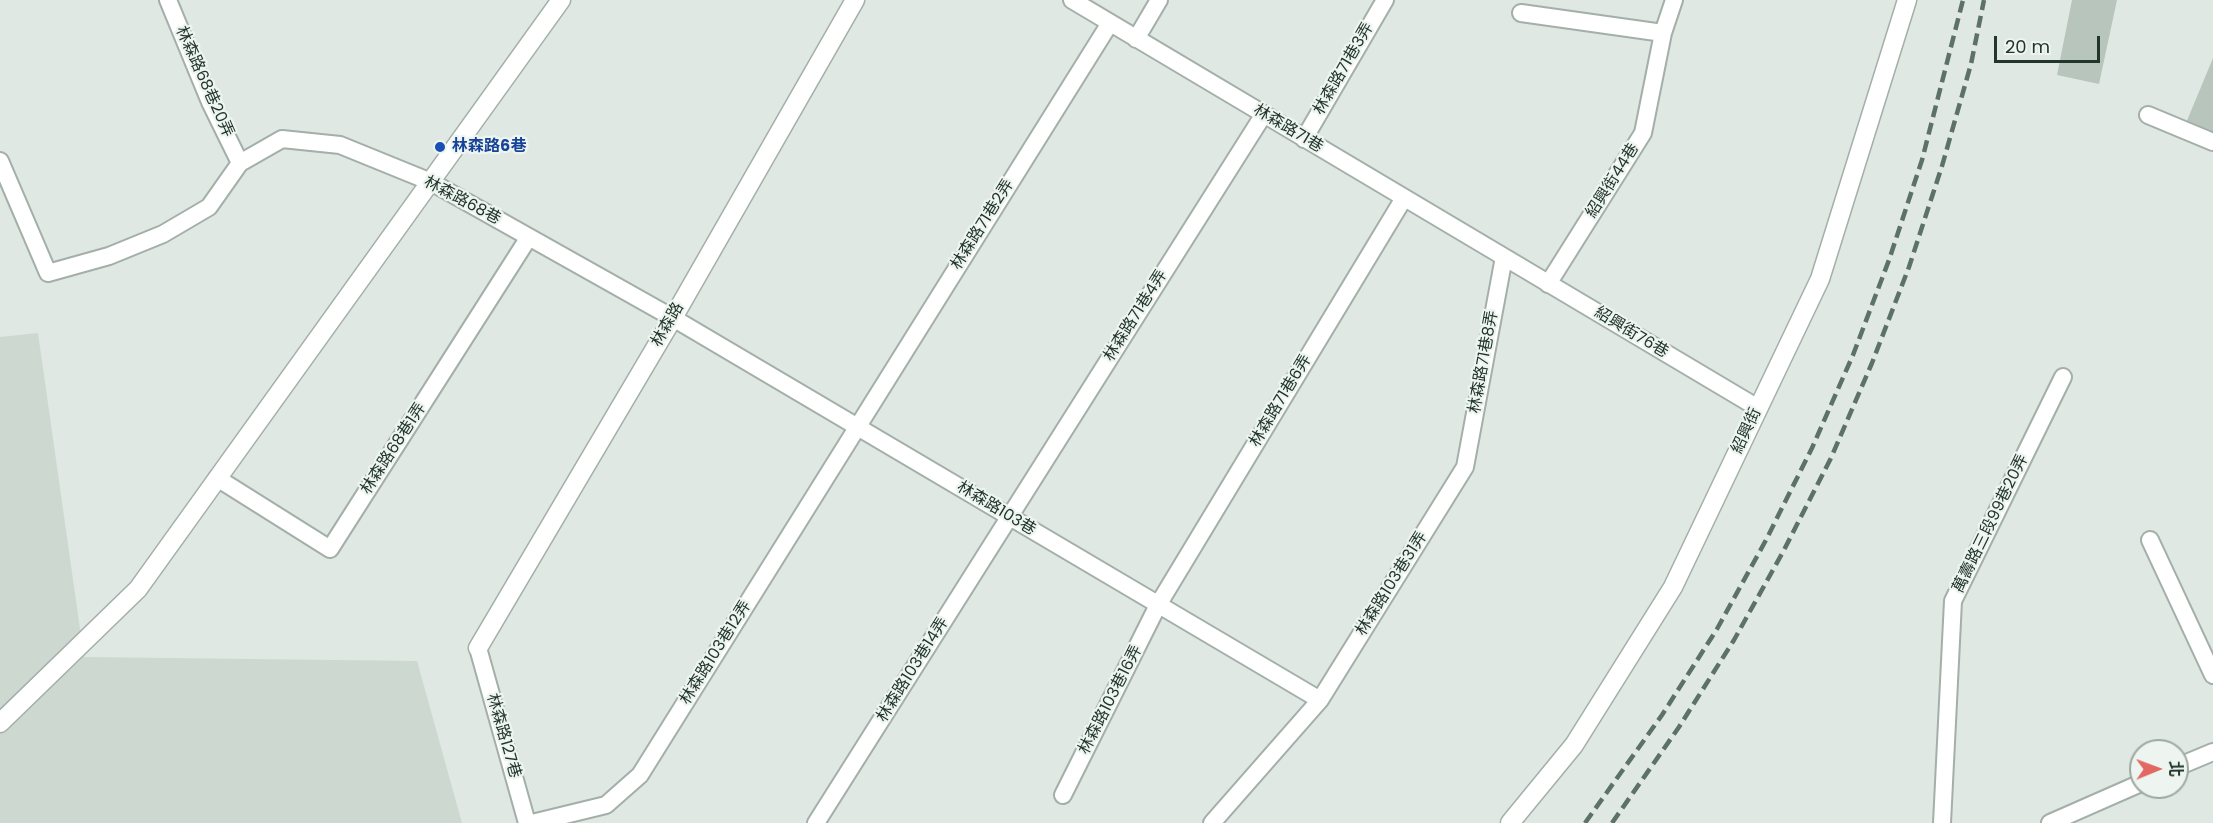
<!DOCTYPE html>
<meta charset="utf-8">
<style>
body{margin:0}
#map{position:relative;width:2213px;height:823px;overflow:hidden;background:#dfe8e2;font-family:Poppins,"Noto Sans TC",sans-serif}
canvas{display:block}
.north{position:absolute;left:2129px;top:739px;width:60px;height:60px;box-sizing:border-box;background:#eef5f0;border:2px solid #9ca9a2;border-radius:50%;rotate:89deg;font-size:16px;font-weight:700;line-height:24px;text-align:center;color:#22362c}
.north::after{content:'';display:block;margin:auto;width:21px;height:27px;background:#e26863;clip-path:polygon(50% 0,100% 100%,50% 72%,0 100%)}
.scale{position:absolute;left:1994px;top:36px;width:106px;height:27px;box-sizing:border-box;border:3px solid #22362c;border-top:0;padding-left:8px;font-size:18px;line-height:21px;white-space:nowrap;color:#22362c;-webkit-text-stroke:4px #eef5f0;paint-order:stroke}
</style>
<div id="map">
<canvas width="2213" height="823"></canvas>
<div class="north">北</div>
<div class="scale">20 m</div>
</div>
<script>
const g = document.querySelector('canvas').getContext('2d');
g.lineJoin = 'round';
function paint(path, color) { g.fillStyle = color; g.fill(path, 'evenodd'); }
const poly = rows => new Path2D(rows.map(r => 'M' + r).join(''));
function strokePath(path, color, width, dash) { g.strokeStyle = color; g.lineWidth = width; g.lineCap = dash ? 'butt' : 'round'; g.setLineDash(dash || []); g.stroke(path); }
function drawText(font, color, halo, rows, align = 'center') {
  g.font = font + ' Poppins,"Noto Sans TC",sans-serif'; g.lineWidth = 4.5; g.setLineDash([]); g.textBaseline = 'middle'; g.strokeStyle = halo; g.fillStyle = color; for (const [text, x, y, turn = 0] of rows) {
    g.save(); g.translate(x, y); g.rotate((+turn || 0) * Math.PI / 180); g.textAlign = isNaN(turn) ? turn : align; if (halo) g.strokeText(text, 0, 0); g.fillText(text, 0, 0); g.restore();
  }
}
paint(poly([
 [38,333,84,657,417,661,462,823,0,823,0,337]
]), '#cdd8d1');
paint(poly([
 [2072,0,2117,0,2099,84,2057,75],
 [2213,58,2213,134,2186,123]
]), '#b7c5bd');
const lane = poly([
 [168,0,210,102,240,163],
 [1072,0,1758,408],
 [1521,13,1663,33],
 [1136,39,1159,0],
 [2148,115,2213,142],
 [1304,139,1385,0],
 [0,161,48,273,109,256,163,234,209,207,240,163,282,139,340,145,431,182,673,318,1320,700],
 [1548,284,1643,133,1663,33,1674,0],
 [217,478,330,549,529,237],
 [2150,540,2213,675],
 [478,648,527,823],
 [2177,767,2213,752],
 [1063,795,1158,605,1404,198],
 [532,823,606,805,640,775,1110,23],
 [816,823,1264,114],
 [1212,823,1320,700,1465,467,1504,257],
 [1942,823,1953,601,2063,377],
 [2050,823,2141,783]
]);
const street = poly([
 [478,648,673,318,855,0],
 [0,723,138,589,561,0],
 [1510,823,1574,745,1673,587,1820,279,1907,0]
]);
strokePath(lane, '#a3afa8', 20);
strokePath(street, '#a3afa8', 21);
strokePath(lane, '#fff', 16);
strokePath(street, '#fff', 18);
strokePath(poly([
 [1585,823,1662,715,1717,629,1766,540,1812,448,1853,355,1889,260,1922,160,1963,0],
 [1612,823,1679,727,1734,640,1784,550,1831,458,1872,363,1909,267,1942,166,1971,64,1984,0]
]), '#5c7267', 4.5, [12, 6]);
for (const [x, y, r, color] of [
 [440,147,6,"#1a4fb4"]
]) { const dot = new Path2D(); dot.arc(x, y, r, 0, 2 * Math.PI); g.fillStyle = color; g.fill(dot); strokePath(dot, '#eef5f0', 2); }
drawText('16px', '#22362c', '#eef5f0', [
 ["林森路71巷3弄",1344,69,-60],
 ["林森路68巷20弄",204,82,66],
 ["林森路71巷",1288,129,31],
 ["紹興街44巷",1613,181,-58],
 ["林森路68巷",462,201,28],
 ["林森路71巷2弄",983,225,-58],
 ["林森路71巷4弄",1136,316,-58],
 ["林森路",668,325,-60],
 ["紹興街76巷",1631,333,31],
 ["林森路71巷8弄",1484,362,-80],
 ["林森路71巷6弄",1281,401,-59],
 ["紹興街",1747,431,-65],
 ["林森路68巷1弄",394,449,-57],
 ["林森路103巷",996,509,31],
 ["萬壽路三段99巷20弄",1991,524,-64],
 ["林森路103巷31弄",1392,584,-58],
 ["林森路103巷12弄",716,653,-58],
 ["林森路103巷14弄",913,670,-58],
 ["林森路103巷16弄",1111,700,-63],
 ["林森路127巷",503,736,74]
]);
drawText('bold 16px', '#164399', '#eef5f0', [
 ["林森路6巷",452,147]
], 'left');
</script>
